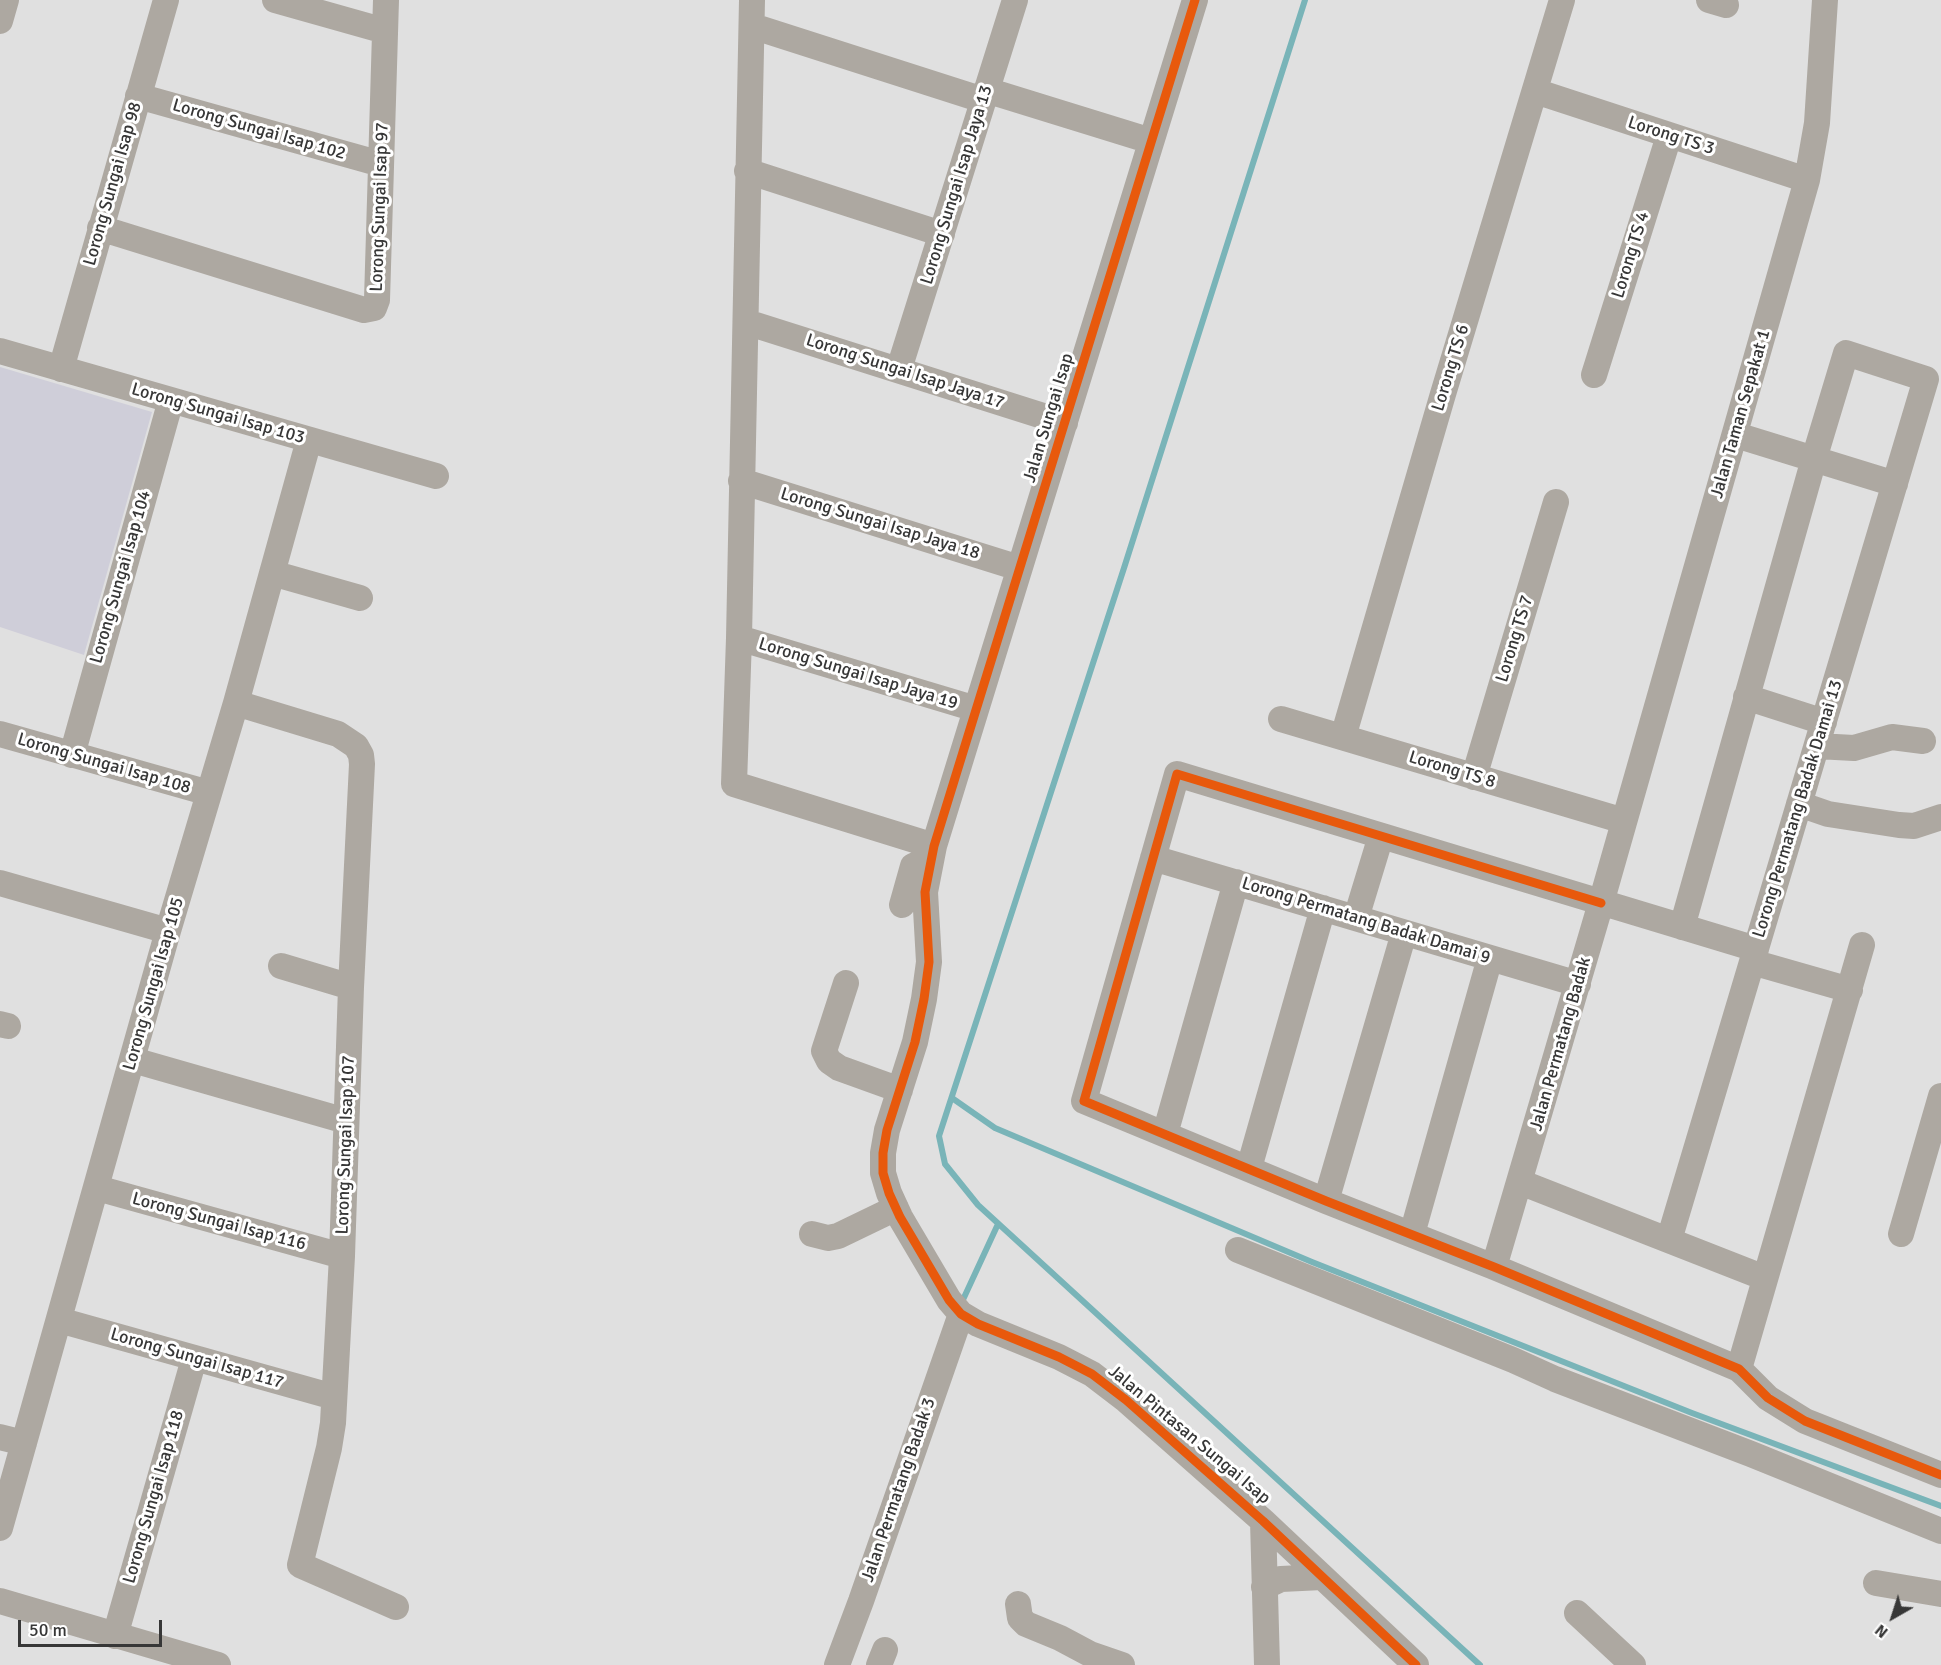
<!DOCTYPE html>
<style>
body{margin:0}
#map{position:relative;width:1941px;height:1665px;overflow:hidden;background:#e0e0e0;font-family:Signika,sans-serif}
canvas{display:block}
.north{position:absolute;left:1863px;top:1587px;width:60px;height:60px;-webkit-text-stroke:4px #fff;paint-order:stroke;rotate:219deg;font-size:16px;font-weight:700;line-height:24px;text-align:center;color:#373737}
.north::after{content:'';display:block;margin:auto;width:21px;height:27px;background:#373737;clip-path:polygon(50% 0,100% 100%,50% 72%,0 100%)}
.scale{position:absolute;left:18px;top:1620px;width:144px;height:27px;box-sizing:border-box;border:3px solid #373737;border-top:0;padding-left:8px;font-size:18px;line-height:21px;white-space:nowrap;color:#373737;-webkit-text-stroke:4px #fff;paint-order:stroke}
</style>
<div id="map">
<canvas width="1941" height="1665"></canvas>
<div class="north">N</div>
<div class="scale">50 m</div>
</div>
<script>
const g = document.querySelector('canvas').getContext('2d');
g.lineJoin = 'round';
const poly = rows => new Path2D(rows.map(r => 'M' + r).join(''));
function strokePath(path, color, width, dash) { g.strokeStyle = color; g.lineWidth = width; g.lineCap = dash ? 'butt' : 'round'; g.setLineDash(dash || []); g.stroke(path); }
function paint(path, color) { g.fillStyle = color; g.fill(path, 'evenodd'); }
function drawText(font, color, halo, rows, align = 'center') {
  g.font = font + ' Signika,sans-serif'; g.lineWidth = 6; g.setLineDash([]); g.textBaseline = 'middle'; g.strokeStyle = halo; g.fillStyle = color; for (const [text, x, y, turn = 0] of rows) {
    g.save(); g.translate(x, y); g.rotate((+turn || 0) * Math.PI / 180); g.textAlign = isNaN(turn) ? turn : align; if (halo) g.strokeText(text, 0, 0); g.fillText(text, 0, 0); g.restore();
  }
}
strokePath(poly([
 [1305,0,1124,568,939,1136,945,1164,978,1205,1480,1665],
 [952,1098,995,1128,1312,1262,1692,1413,1941,1506],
 [961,1304,998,1224]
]), '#79b4b8', 6);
paint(poly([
 [0,367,152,412,84,655,0,627]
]), '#cfced9');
strokePath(poly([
 [275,0,385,31],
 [752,0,739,638,734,784,934,846],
 [1195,0,934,846,925,892,929,962,924,999,915,1042,887,1130,883,1153,883,1173,889,1193,900,1217,949,1300,961,1314,978,1324,1059,1357,1092,1374,1126,1400,1263,1521,1416,1665],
 [1709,0,1726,5],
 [0,21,6,0],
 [752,26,983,100],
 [986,90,1151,141],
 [1535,91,1807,180],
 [138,96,381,164],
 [747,171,942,234],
 [100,228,364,310,374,308,377,300,386,0],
 [746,322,1065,423],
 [0,351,436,476],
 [61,369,166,0],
 [899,369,1015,0],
 [1594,375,1669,136],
 [1736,435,1895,484],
 [741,481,1019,568],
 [272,573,360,598],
 [739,638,976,709],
 [1746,697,1824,722],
 [236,703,338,734,356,746,361,755,362,764,351,987,342,1256,333,1423,329,1448,300,1565,396,1607],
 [1281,719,1624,821],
 [0,734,209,793],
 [1343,737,1443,394,1562,0],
 [1817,746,1854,748,1892,737,1923,741],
 [72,755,171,400],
 [1474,777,1556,502],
 [1799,804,1828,814,1899,825,1914,826,1941,817],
 [1153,858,1578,984],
 [0,883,168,931],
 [902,905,913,866,925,861],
 [1356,918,1381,836],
 [1756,949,1177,774,1084,1101,1326,1201,1494,1267,1739,1369,1768,1398,1805,1421,1941,1475],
 [1752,962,1850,990],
 [281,966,351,987],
 [846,983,824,1051,829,1061,839,1068,900,1090],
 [0,1024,8,1026],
 [133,1060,346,1121],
 [1165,1134,1236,882],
 [1249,1168,1323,908],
 [1520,1182,1765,1278],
 [97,1188,342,1256],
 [1326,1201,1404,933],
 [812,1234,828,1238,838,1236,896,1208],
 [1412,1234,1490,958],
 [1901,1234,1941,1096],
 [1669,1240,1926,379,1846,353,1814,459,1682,927],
 [1238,1250,1513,1360,1555,1379,1751,1454,1941,1531],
 [1494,1267,1601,903,1807,180,1817,123,1825,0],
 [59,1320,334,1397],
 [1739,1369,1862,945],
 [0,1437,24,1443],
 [1263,1521,1267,1665],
 [0,1528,168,931,236,703,309,440],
 [1876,1583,1941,1594],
 [1264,1587,1281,1579,1322,1577],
 [0,1601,218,1665],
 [1018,1604,1020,1618,1026,1624,1060,1638,1090,1654,1122,1665],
 [1577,1613,1633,1665],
 [115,1636,194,1359],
 [837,1665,861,1601,961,1314],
 [879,1665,885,1650]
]), '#ada8a1', 26);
strokePath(poly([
 [1195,0,934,846,925,892,929,962,924,999,915,1042,887,1130,883,1153,883,1173,889,1193,900,1217,949,1300,961,1314,978,1324,1059,1357,1092,1374,1126,1400,1263,1521,1416,1665],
 [1601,903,1177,774,1084,1101,1326,1201,1494,1267,1739,1369,1768,1398,1805,1421,1941,1475]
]), '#e8590c', 9);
drawText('18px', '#373737', '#fff', [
 ["Lorong Sungai Isap 102",259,130,16],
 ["Lorong TS 3",1671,136,18],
 ["Lorong Sungai Isap 98",113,184,-74],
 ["Lorong Sungai Isap Jaya 13",957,185,-73],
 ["Lorong Sungai Isap 97",380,207,-88],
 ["Lorong TS 4",1631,255,-73],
 ["Lorong TS 6",1451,368,-73],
 ["Lorong Sungai Isap Jaya 17",905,372,18],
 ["Lorong Sungai Isap 103",218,414,16],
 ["Jalan Taman Sepakat 1",1741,414,-74],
 ["Jalan Sungai Isap",1049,418,-73],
 ["Lorong Sungai Isap Jaya 18",880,524,17],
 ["Lorong Sungai Isap 104",121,577,-74],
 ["Lorong TS 7",1515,639,-73],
 ["Lorong Sungai Isap Jaya 19",858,674,17],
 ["Lorong Sungai Isap 108",104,764,16],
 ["Lorong TS 8",1452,770,17],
 ["Lorong Permatang Badak Damai 13",1798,809,-73],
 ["Lorong Permatang Badak Damai 9",1366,921,17],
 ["Lorong Sungai Isap 105",154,984,-74],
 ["Jalan Permatang Badak",1561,1044,-74],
 ["Lorong Sungai Isap 107",346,1145,-88],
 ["Lorong Sungai Isap 116",219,1222,15],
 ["Lorong Sungai Isap 117",197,1359,16],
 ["Jalan Pintasan Sungai Isap",1189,1435,40],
 ["Jalan Permatang Badak 3",899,1490,-71],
 ["Lorong Sungai Isap 118",154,1497,-74]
]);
</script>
